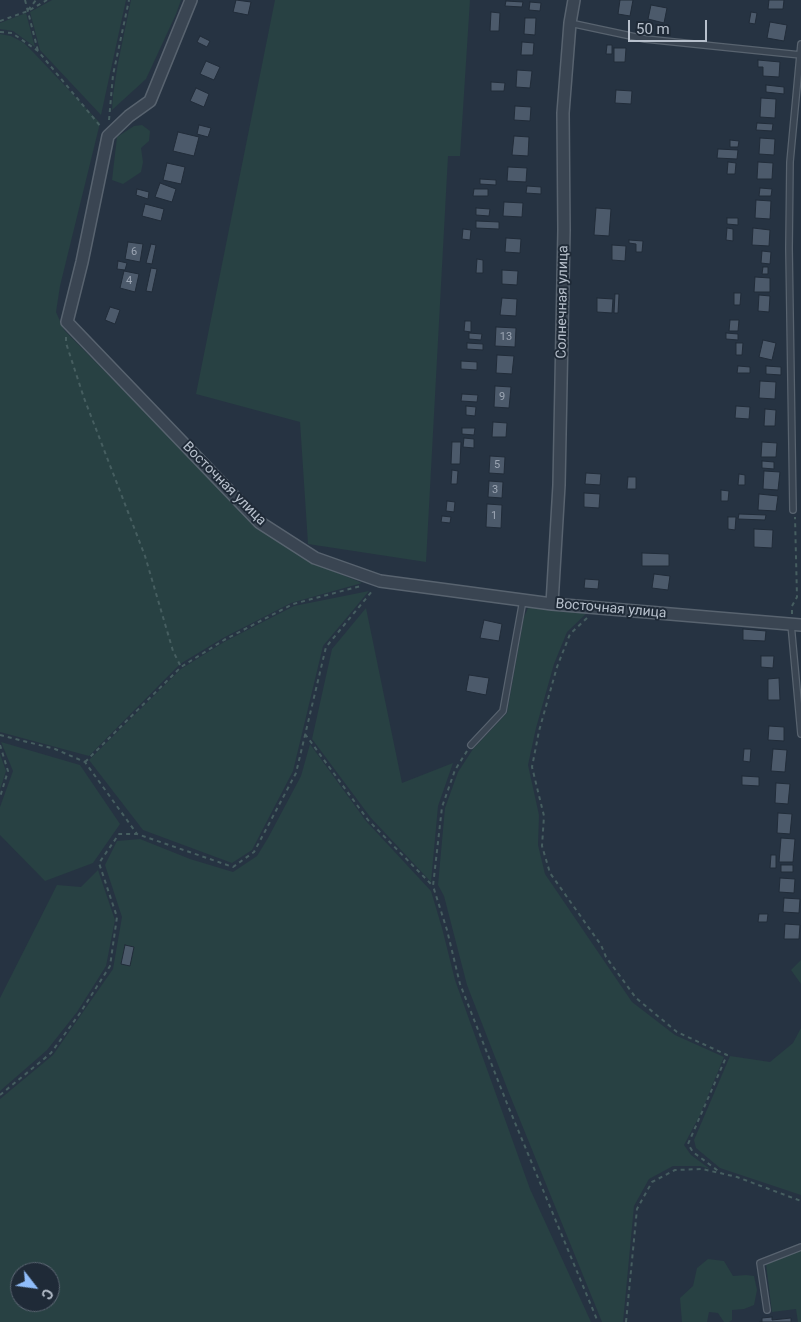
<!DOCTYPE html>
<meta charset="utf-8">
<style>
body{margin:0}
#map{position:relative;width:801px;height:1322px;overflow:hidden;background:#263342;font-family:Roboto,sans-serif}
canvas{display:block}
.north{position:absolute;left:10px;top:1262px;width:50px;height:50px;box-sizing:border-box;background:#1f2a37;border:1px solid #5c6673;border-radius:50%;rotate:120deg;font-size:14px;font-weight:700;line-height:20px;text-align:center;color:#b7c0cc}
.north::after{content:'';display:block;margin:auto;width:18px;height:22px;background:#8fbcf9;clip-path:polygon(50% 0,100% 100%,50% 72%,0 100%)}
.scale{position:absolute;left:628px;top:20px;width:79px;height:22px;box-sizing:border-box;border:2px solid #b7c0cc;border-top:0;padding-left:6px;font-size:15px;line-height:18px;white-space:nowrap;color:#b7c0cc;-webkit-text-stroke:4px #1f2a37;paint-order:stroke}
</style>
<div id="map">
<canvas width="801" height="1322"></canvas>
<div class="north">С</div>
<div class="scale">50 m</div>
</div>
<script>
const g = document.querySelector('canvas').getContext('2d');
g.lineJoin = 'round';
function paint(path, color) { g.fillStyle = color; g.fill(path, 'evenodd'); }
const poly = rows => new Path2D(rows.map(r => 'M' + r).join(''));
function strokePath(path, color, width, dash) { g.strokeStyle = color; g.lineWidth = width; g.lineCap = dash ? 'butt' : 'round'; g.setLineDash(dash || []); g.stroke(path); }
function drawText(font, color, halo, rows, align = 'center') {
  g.font = font + ' Roboto,sans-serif'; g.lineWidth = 4; g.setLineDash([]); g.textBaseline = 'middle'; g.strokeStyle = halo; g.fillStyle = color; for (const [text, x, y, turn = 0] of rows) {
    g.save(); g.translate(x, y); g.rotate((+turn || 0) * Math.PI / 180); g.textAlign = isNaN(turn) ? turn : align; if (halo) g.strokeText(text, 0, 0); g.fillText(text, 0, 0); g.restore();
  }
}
paint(poly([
 [52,0,126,0,101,115,40,50,30,12],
 [131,0,181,0,176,14,146,79,112,110,113,95,118,63],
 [275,0,470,0,460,156,448,156,426,562,308,544,300,422,196,394],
 [26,13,35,47,13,31,0,29,0,23],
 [0,34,11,36,24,43,34,53,100,123,60,286,56,312,64,330,255,524,314,563,362,583,291,603,223,638,180,664,89,756,0,732],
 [142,125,150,131,149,141,141,148,143,162,141,172,123,184,112,180,117,137,134,126],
 [369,591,323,646,293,771,252,850,232,863,143,830,89,760,181,669,224,642,294,606],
 [535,605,589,611,567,632,554,664,536,728,528,765,539,815,538,845,545,874,632,1002,675,1035,724,1057,700,1115,684,1145,691,1155,710,1169,700,1166,673,1166,649,1179,634,1206,623,1322,602,1322,509,1093,467,985,444,896,438,885,445,808,458,772,473,749,507,713,524,617,528,608],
 [366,608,402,783,453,763,438,806,431,882,371,818,312,739,332,649],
 [1,742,80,765,120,824,93,863,45,881,0,835,0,807,13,771],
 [310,744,366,821,431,891,442,928,455,980,530,1189,591,1322,0,1322,0,1099,53,1055,113,969,122,917,105,865,117,841,140,839,190,859,233,872,257,856,268,838,301,776],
 [20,1272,50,1272,50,1302,20,1302],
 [0,754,6,771,0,790],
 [98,870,115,920,106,966,77,1012,47,1050,0,1091,0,998,57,885,81,887],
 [801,960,801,984,791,970],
 [801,1028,801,1195,720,1168,696,1148,694,1140,730,1056,770,1062,793,1043],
 [801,1250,801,1322,798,1322,796,1309,772,1312,766,1264],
 [708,1259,724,1261,733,1276,746,1275,754,1276,757,1290,754,1305,744,1309,732,1310,732,1320,729,1322,724,1322,718,1313,709,1312,707,1322,682,1322,680,1298,693,1286,697,1268]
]), '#284143');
const building = poly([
 [236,0,251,2,248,15,233,12,236,0],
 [620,0,633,0,630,16,618,14,620,0],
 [769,0,784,0,783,9,768,9,769,0],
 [506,1,523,2,522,7,505,6,506,1],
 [530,2,541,3,540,11,529,10,530,2],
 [651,5,667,8,664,23,648,19,651,5],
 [491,12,500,13,499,31,490,31,491,12],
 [751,12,757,13,755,24,749,23,751,12],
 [525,18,536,18,535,35,524,34,525,18],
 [770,22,787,25,784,41,767,38,770,22],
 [200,36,210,41,207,47,197,42,200,36],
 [522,42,534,43,533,55,521,55,522,42],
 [607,45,612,45,612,54,606,54,607,45],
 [614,48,626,48,625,62,614,62,614,48],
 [758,60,780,62,779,77,763,76,763,67,758,67,758,60],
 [206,61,220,67,214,80,200,74,206,61],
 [517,70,532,71,530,88,516,87,517,70],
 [491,82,505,83,504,91,491,91,491,82],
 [766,85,784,87,784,94,766,92,766,85],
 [196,88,209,94,204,107,190,101,196,88],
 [616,90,632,91,631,104,615,103,616,90],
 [761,98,776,99,775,118,760,117,761,98],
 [515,106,531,107,530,121,514,120,515,106],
 [757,123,773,124,772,131,756,130,757,123],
 [199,125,211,128,208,137,197,134,199,125],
 [178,132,199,137,194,156,173,151,178,132],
 [514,136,529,137,528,156,512,155,514,136],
 [760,138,775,139,774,155,759,154,760,138],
 [730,140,739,141,738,147,730,147,730,140],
 [718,149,738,150,737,159,717,158,718,149],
 [728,162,736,163,735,174,727,174,728,162],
 [758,162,773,163,772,179,757,179,758,162],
 [167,163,185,167,181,184,163,180,167,163],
 [508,167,527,168,526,182,507,181,508,167],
 [480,179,496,180,496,185,480,184,480,179],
 [160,183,176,189,172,202,155,197,160,183],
 [527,186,541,187,541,194,526,193,527,186],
 [760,188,772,189,771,196,759,196,760,188],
 [137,189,149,192,148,199,136,195,137,189],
 [474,189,488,189,488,196,473,196,474,189],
 [756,200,771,201,770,219,755,218,756,200],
 [504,202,523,203,522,217,503,216,504,202],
 [145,204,164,209,161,221,142,216,145,204],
 [476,208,490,209,489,216,476,215,476,208],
 [596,208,611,209,609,236,594,235,596,208],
 [727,218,738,218,738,225,727,224,727,218],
 [476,221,499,222,499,229,476,228,476,221],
 [727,228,733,229,733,241,726,240,727,228],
 [753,228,770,230,769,246,752,245,753,228],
 [463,229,471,230,470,240,462,239,463,229],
 [506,238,521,239,520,253,505,252,506,238],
 [629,240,643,241,642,252,636,252,636,244,629,243,629,240],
 [128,242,143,244,140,262,125,259,128,242],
 [151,244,156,245,152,264,146,263,151,244],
 [612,245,626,246,625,261,612,260,612,245],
 [762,251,771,252,770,264,761,263,762,251],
 [477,259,483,260,483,273,476,273,477,259],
 [118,261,127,263,125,270,117,269,118,261],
 [763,267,768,267,768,274,762,274,763,267],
 [151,268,157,269,152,292,146,291,151,268],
 [502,270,518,271,517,285,502,284,502,270],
 [124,271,139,274,135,292,120,288,124,271],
 [755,277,770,278,770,292,754,292,755,277],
 [734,293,741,293,740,305,734,305,734,293],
 [615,294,619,294,618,313,614,313,615,294],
 [759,295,770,296,769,312,758,311,759,295],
 [502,298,517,299,516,316,500,315,502,298],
 [597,298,613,299,612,313,597,312,597,298],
 [110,307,120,310,115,324,105,320,110,307],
 [730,320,739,320,738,331,729,331,730,320],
 [465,321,471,321,471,332,464,331,465,321],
 [496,327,516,328,515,347,495,346,496,327],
 [469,333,482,334,481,340,469,339,469,333],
 [726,333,738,334,738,340,726,339,726,333],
 [763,340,776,343,772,360,759,357,763,340],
 [467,343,483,344,483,350,467,349,467,343],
 [736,343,743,343,742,355,736,355,736,343],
 [497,355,514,356,512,374,496,373,497,355],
 [461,361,477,362,477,370,461,369,461,361],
 [738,366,750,367,750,373,737,373,738,366],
 [766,366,781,367,781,375,766,374,766,366],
 [760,381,776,382,775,399,759,398,760,381],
 [495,386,511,387,509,408,494,407,495,386],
 [462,394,478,395,477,402,461,401,462,394],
 [466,406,476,407,475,416,466,415,466,406],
 [736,406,750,407,749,419,735,418,736,406],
 [765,409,776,410,775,426,764,426,765,409],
 [493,422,507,423,506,437,492,437,493,422],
 [462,428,475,428,474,435,462,434,462,428],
 [464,438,474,439,474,448,463,447,464,438],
 [452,442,461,442,460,464,451,464,452,442],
 [762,442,777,443,776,457,761,457,762,442],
 [490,456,505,457,504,474,489,473,490,456],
 [762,461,774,462,774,469,762,468,762,461],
 [452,470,458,471,457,484,451,484,452,470],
 [764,471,780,472,778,490,763,489,764,471],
 [586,473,601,474,600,485,585,484,586,473],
 [739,474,745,475,745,485,738,485,739,474],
 [628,477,636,477,636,489,627,489,628,477],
 [489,481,503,482,502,498,488,497,489,481],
 [721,490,729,491,728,501,721,501,721,490],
 [584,493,600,494,599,508,584,507,584,493],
 [759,494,778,496,776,511,758,510,759,494],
 [447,501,455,502,454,512,446,511,447,501],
 [487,504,502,505,501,528,486,527,487,504],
 [739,514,766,515,765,520,738,519,739,514],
 [442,516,451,517,450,523,441,522,442,516],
 [728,517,736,517,735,530,728,529,728,517],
 [754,529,773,530,772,548,754,547,754,529],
 [642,553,669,554,669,566,642,566,642,553],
 [654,574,670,576,668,590,652,588,654,574],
 [585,579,599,580,598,589,584,588,585,579],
 [484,620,502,624,499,641,480,638,484,620],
 [743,629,766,631,765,641,743,640,743,629],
 [761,656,774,656,773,668,761,667,761,656],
 [469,675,489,678,486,695,466,691,469,675],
 [779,678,780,700,768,700,768,679,779,678],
 [769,726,784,727,784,741,768,740,769,726],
 [744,749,751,749,750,762,743,761,744,749],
 [773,749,787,750,785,772,771,771,773,749],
 [742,776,759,777,759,786,742,785,742,776],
 [776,783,790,784,788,804,775,803,776,783],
 [778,813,792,814,790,834,777,833,778,813],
 [781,838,795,839,793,862,779,862,781,838],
 [771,855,776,855,776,868,770,868,771,855],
 [781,865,793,865,793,872,781,872,781,865],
 [780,878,795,879,794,893,779,892,780,878],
 [784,898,800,899,799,913,783,912,784,898],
 [759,914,768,914,767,922,758,922,759,914],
 [785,924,800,925,799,939,784,939,785,924],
 [125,945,134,947,130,966,121,964,125,945],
 [772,1317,772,1320,791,1318,791,1322,759,1322,762,1322,762,1318,772,1317]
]);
paint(building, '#4c5a6b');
strokePath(building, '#212c39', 1);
const service = poly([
 [570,23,645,39,801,55],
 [793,510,789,248,790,162,801,44],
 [791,624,801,734],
 [471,745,503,711,523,600],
 [767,1310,760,1263,801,1247]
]);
const minor = poly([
 [191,0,150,101,129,116,108,136,82,262,67,322,259,522,315,558,380,581,552,604,801,625],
 [552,604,559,485,564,230,563,113,570,23,574,0]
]);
strokePath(service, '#58636f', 8);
strokePath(minor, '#58636f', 14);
strokePath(poly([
 [25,0,38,51],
 [28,10,36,0],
 [0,21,28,11,47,0],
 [0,32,12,33,38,51,101,127],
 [109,120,113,75,129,0],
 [66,337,66,343,84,398,145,556,173,651,181,667],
 [792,614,792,606,797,597,795,517],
 [587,618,570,634,557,667,539,731,532,767,544,816,542,846,550,873,601,945,606,957,636,998,677,1032,727,1055,688,1144,693,1152,721,1173],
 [305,734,368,820,433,886],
 [0,735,55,749,85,762,137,834],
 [0,745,8,771,0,797],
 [467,751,455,770,442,807,433,886,447,930,460,984,506,1101,598,1322],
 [85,762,181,667,224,640,293,604,361,586],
 [0,1095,51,1053,80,1013,110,966,117,917,99,863,119,834,137,834,233,867,254,852,296,773,326,647,373,590],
 [626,1322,637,1209,652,1182,675,1170,702,1169,737,1177,801,1201]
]), '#465e60', 2, [4, 4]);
strokePath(service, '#3a4552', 5.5);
strokePath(minor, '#3a4552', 11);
drawText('11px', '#9ca6b4', null, [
 ["6",134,252],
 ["4",129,281],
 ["13",506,337],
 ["9",502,397],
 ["5",497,465],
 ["3",495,490],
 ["1",494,516]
]);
drawText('14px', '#b7c0cc', '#1f2a37', [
 ["Солнечная улица",563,302,-89],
 ["Восточная улица",224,484,45],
 ["Восточная улица",611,609,5]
]);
</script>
